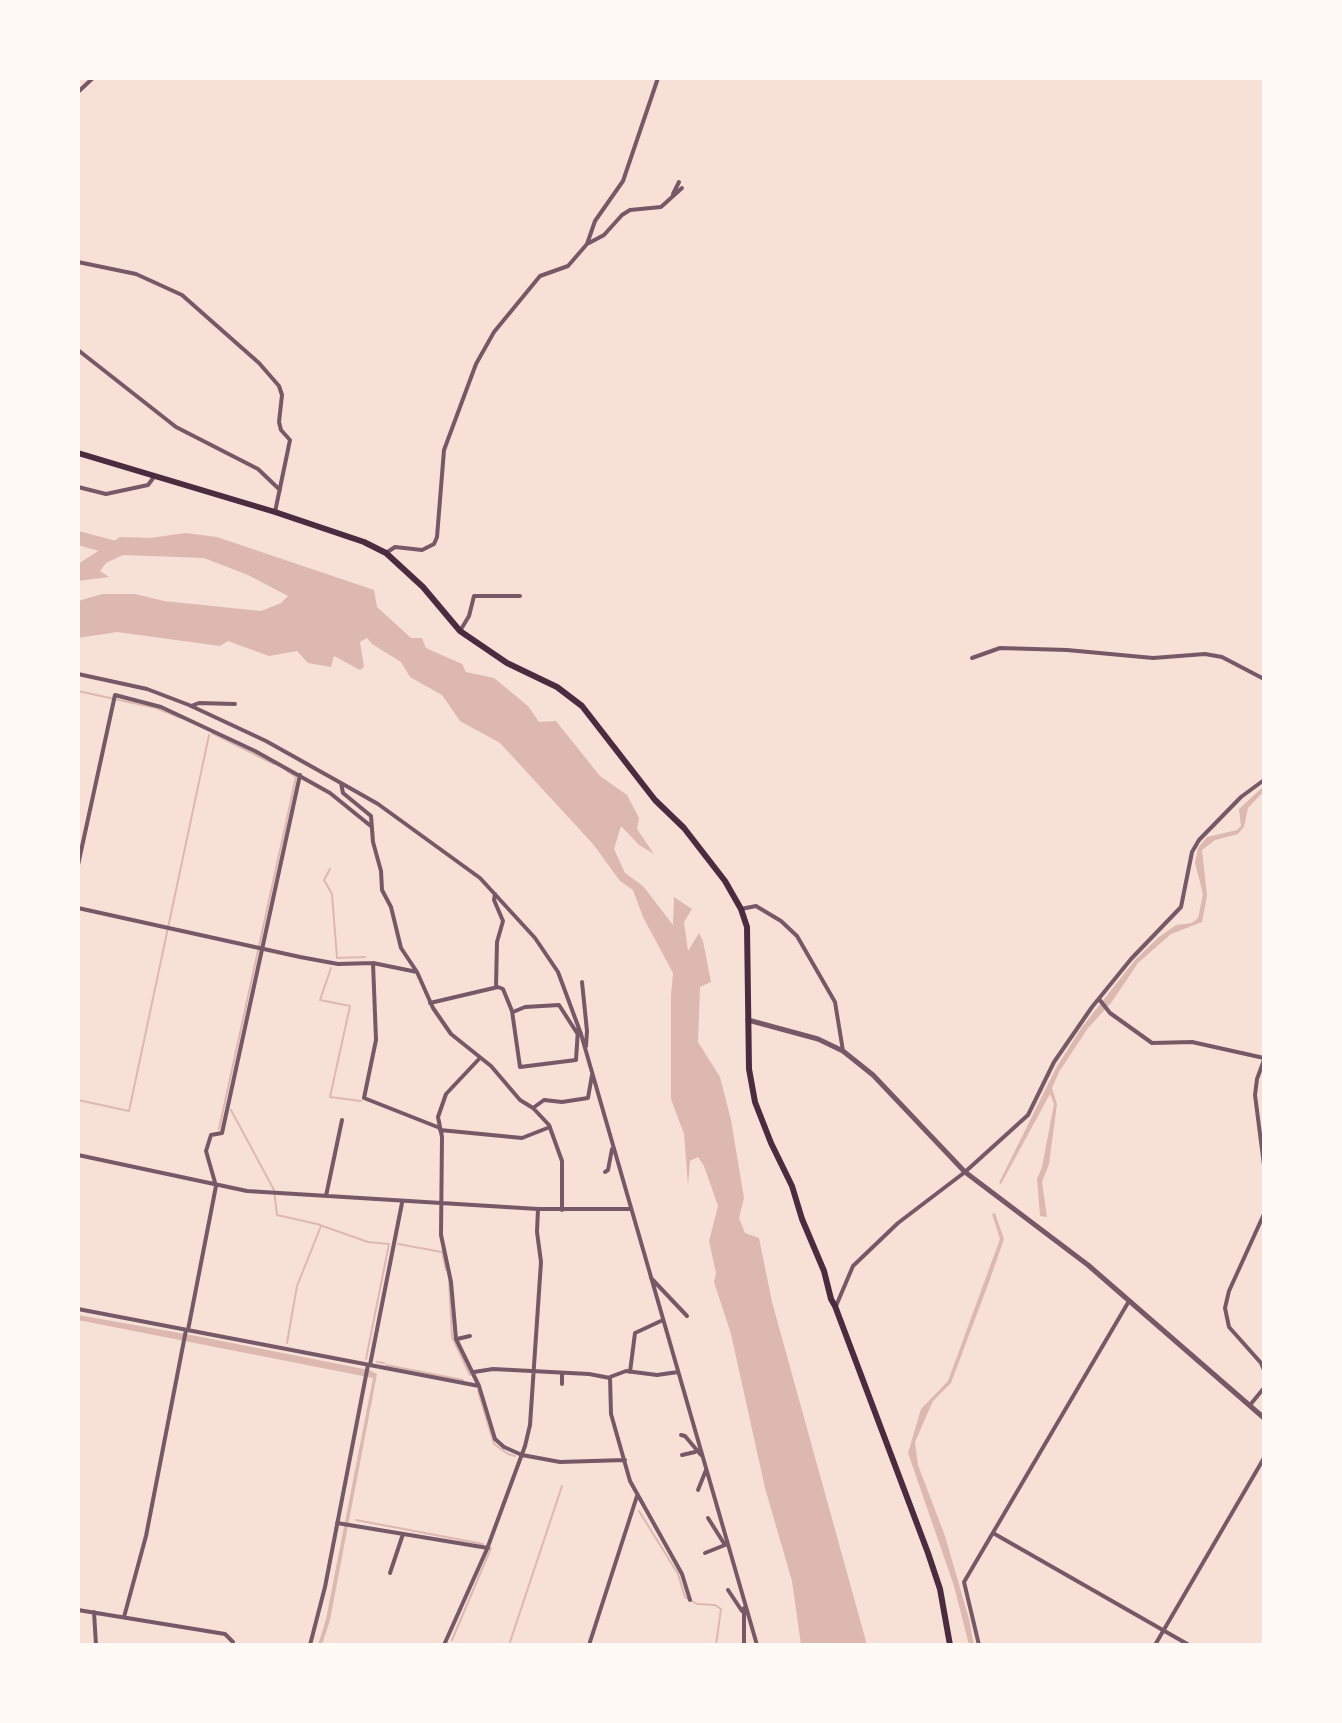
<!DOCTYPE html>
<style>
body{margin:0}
#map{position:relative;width:1342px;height:1723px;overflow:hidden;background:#f7e1d7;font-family:Montserrat,sans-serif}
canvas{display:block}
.frame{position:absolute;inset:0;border:80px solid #fffaf5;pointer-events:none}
</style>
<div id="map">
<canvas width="1342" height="1723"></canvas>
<div class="frame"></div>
</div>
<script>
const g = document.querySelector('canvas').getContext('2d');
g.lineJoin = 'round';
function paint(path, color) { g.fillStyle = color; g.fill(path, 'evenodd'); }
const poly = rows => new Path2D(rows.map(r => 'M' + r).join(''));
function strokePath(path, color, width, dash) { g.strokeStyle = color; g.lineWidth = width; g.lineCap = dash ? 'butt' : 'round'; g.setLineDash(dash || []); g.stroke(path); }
paint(poly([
 [185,533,217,537,374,590,377,607,411,638,422,638,426,648,462,664,466,672,494,678,528,706,539,722,556,721,600,776,627,795,639,818,637,829,654,854,639,845,621,826,614,849,625,873,643,886,673,925,674,897,692,909,684,922,688,951,699,933,703,941,711,982,700,987,698,1042,720,1077,731,1120,744,1198,739,1218,745,1233,759,1238,772,1302,867,1645,801,1645,792,1581,765,1488,731,1334,714,1282,716,1273,709,1241,718,1206,704,1166,698,1157,690,1161,688,1186,684,1134,671,1099,671,995,673,973,643,917,633,890,620,881,593,844,500,743,460,721,442,695,410,677,401,662,372,644,367,638,360,642,364,667,360,670,334,656,331,667,308,663,297,651,269,656,228,641,220,646,117,632,78,638,78,601,102,594,135,594,164,601,261,611,281,603,288,596,248,575,204,558,123,555,106,563,100,571,109,577,78,581,78,564,120,537,150,538],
 [1264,786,1264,791,1248,808,1244,827,1238,834,1215,840,1202,850,1207,896,1202,922,1171,934,1138,963,1111,1003,1088,1028,1059,1072,1052,1088,1057,1104,1049,1164,1042,1182,1047,1217,1040,1216,1037,1179,1042,1167,1054,1104,1050,1094,1001,1184,999,1183,1056,1068,1082,1027,1135,960,1159,937,1176,925,1192,923,1198,918,1203,894,1195,863,1198,848,1207,837,1237,830,1241,826,1239,809],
 [995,1213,1004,1239,989,1282,951,1383,933,1401,915,1442,918,1465,945,1536,969,1619,974,1645,969,1645,954,1586,908,1453,921,1409,948,1381,1000,1239,992,1214],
 [78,1315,191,1335,369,1370,377,1374,330,1620,322,1645,318,1645,326,1619,373,1378,78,1320]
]), '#dcb8b0');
strokePath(poly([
 [78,691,156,708,181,718],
 [212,733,274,764],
 [330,869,324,880,332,894,337,958,365,957],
 [331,968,320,1000,350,1006,330,1097,361,1101],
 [78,1100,129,1111,209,735],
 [231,1110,274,1190,277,1215,317,1224,368,1242,389,1244,366,1359],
 [219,1129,296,777,287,771],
 [398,1244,442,1252,446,1270],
 [449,1280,452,1337,470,1375],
 [287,1343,297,1286,321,1226],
 [377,1362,384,1363],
 [386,1365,463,1380],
 [478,1391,494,1444,508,1454,515,1456],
 [639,1511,678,1574,685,1597,697,1604,715,1605,721,1609,716,1645],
 [356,1520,483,1544],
 [452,1640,491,1548],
 [509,1645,562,1486]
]), '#dcb8b0', 2);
strokePath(poly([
 [78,538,119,549]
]), '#dcb8b0', 14);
strokePath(poly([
 [78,92,93,78],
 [673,194,679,182],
 [589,243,604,235,622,215,630,210,661,207,682,188],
 [78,262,136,274,182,295,259,363,279,386,282,395,279,422,281,430,290,440,275,512],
 [78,350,176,427,258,469,280,490],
 [78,487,106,494,148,485,154,477],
 [386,553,395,547,422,550,434,544,437,537,444,450,476,364,494,332,540,276,568,266,587,244,595,221,623,181,658,78],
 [460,631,469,616,474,596,520,596],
 [972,658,1000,648,1067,650,1153,658,1205,654,1222,657,1264,679],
 [78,674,147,689,189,705,266,741,341,783,378,804,480,878,535,938,558,972,581,1034,757,1645],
 [191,706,199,703,235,704],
 [341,783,343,793,371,816,373,842,381,871,382,890,391,907,401,948,417,972,433,1008,451,1034,491,1066,520,1100,533,1108,549,1125,562,1161,562,1210],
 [78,865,115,695,161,707,255,751,330,793,372,827],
 [495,894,494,900,503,921,497,942,496,987],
 [78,908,300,957,338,964,373,963,417,972],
 [741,909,756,906,781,921,797,936,835,1002,843,1051],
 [373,963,376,1040,364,1098,440,1128],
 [582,982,587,1031,586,1046],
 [1099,999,1110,1013,1152,1043,1192,1042,1264,1058],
 [430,1003,498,987,503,989,512,1011,520,1067,576,1060,578,1029],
 [513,1012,525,1007,559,1005,577,1033],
 [479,1059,446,1094,438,1117,442,1137,441,1235,451,1282,456,1339,479,1386,495,1439,504,1447,522,1455,560,1462,625,1460],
 [1264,1060,1257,1079,1255,1095,1264,1165],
 [533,1108,544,1100,562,1102,588,1098,592,1075],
 [440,1130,522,1138,550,1127],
 [78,1155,247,1191,538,1209,630,1209],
 [605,1172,608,1170,612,1149],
 [326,1196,342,1120],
 [1264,1214,1229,1291,1225,1308,1229,1327,1261,1363,1264,1370],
 [651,1278,687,1316],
 [836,1306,853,1266,898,1223,965,1172,1028,1115,1054,1062,1092,1007,1131,959,1181,907,1192,852,1199,840,1241,797,1264,780],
 [78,1309,479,1386],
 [188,1330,216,1186,206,1151,211,1135,222,1133,300,775],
 [457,1339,470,1336],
 [370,1365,402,1203],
 [474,1372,493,1369,589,1374,610,1378],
 [630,1372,635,1333,663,1320],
 [678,1372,657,1375,626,1371,610,1377,611,1414,630,1481,682,1574,690,1600],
 [562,1384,562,1373],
 [1250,1405,1264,1388],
 [681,1435,685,1436,701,1455],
 [682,1455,695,1452],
 [698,1490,706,1470],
 [708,1518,725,1545],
 [337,1523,488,1548],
 [993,1533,1189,1645],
 [705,1553,725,1545],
 [390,1573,403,1534],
 [728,1590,742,1611],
 [78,1610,225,1634,233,1642],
 [94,1612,96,1645],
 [124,1617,146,1536,186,1330],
 [310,1645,325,1587,368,1365],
 [444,1645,487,1549,525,1446,530,1425,541,1262,537,1232,538,1209],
 [589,1645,637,1496],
 [744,1645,744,1608],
 [979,1645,964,1582,1129,1301],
 [1155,1645,1264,1458]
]), '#755966', 4);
strokePath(poly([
 [748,1020,818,1039,843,1051,873,1075,965,1172,1088,1265,1264,1418]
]), '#755966', 5);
strokePath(poly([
 [78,453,275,512,364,542,386,553,423,587,460,631,507,663,557,687,582,706,655,800,684,828,725,881,741,909,747,927,749,1069,755,1102,771,1143,792,1186,802,1219,824,1271,831,1299,835,1306,928,1553,940,1589,950,1645]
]), '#4a2c40', 6);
</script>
